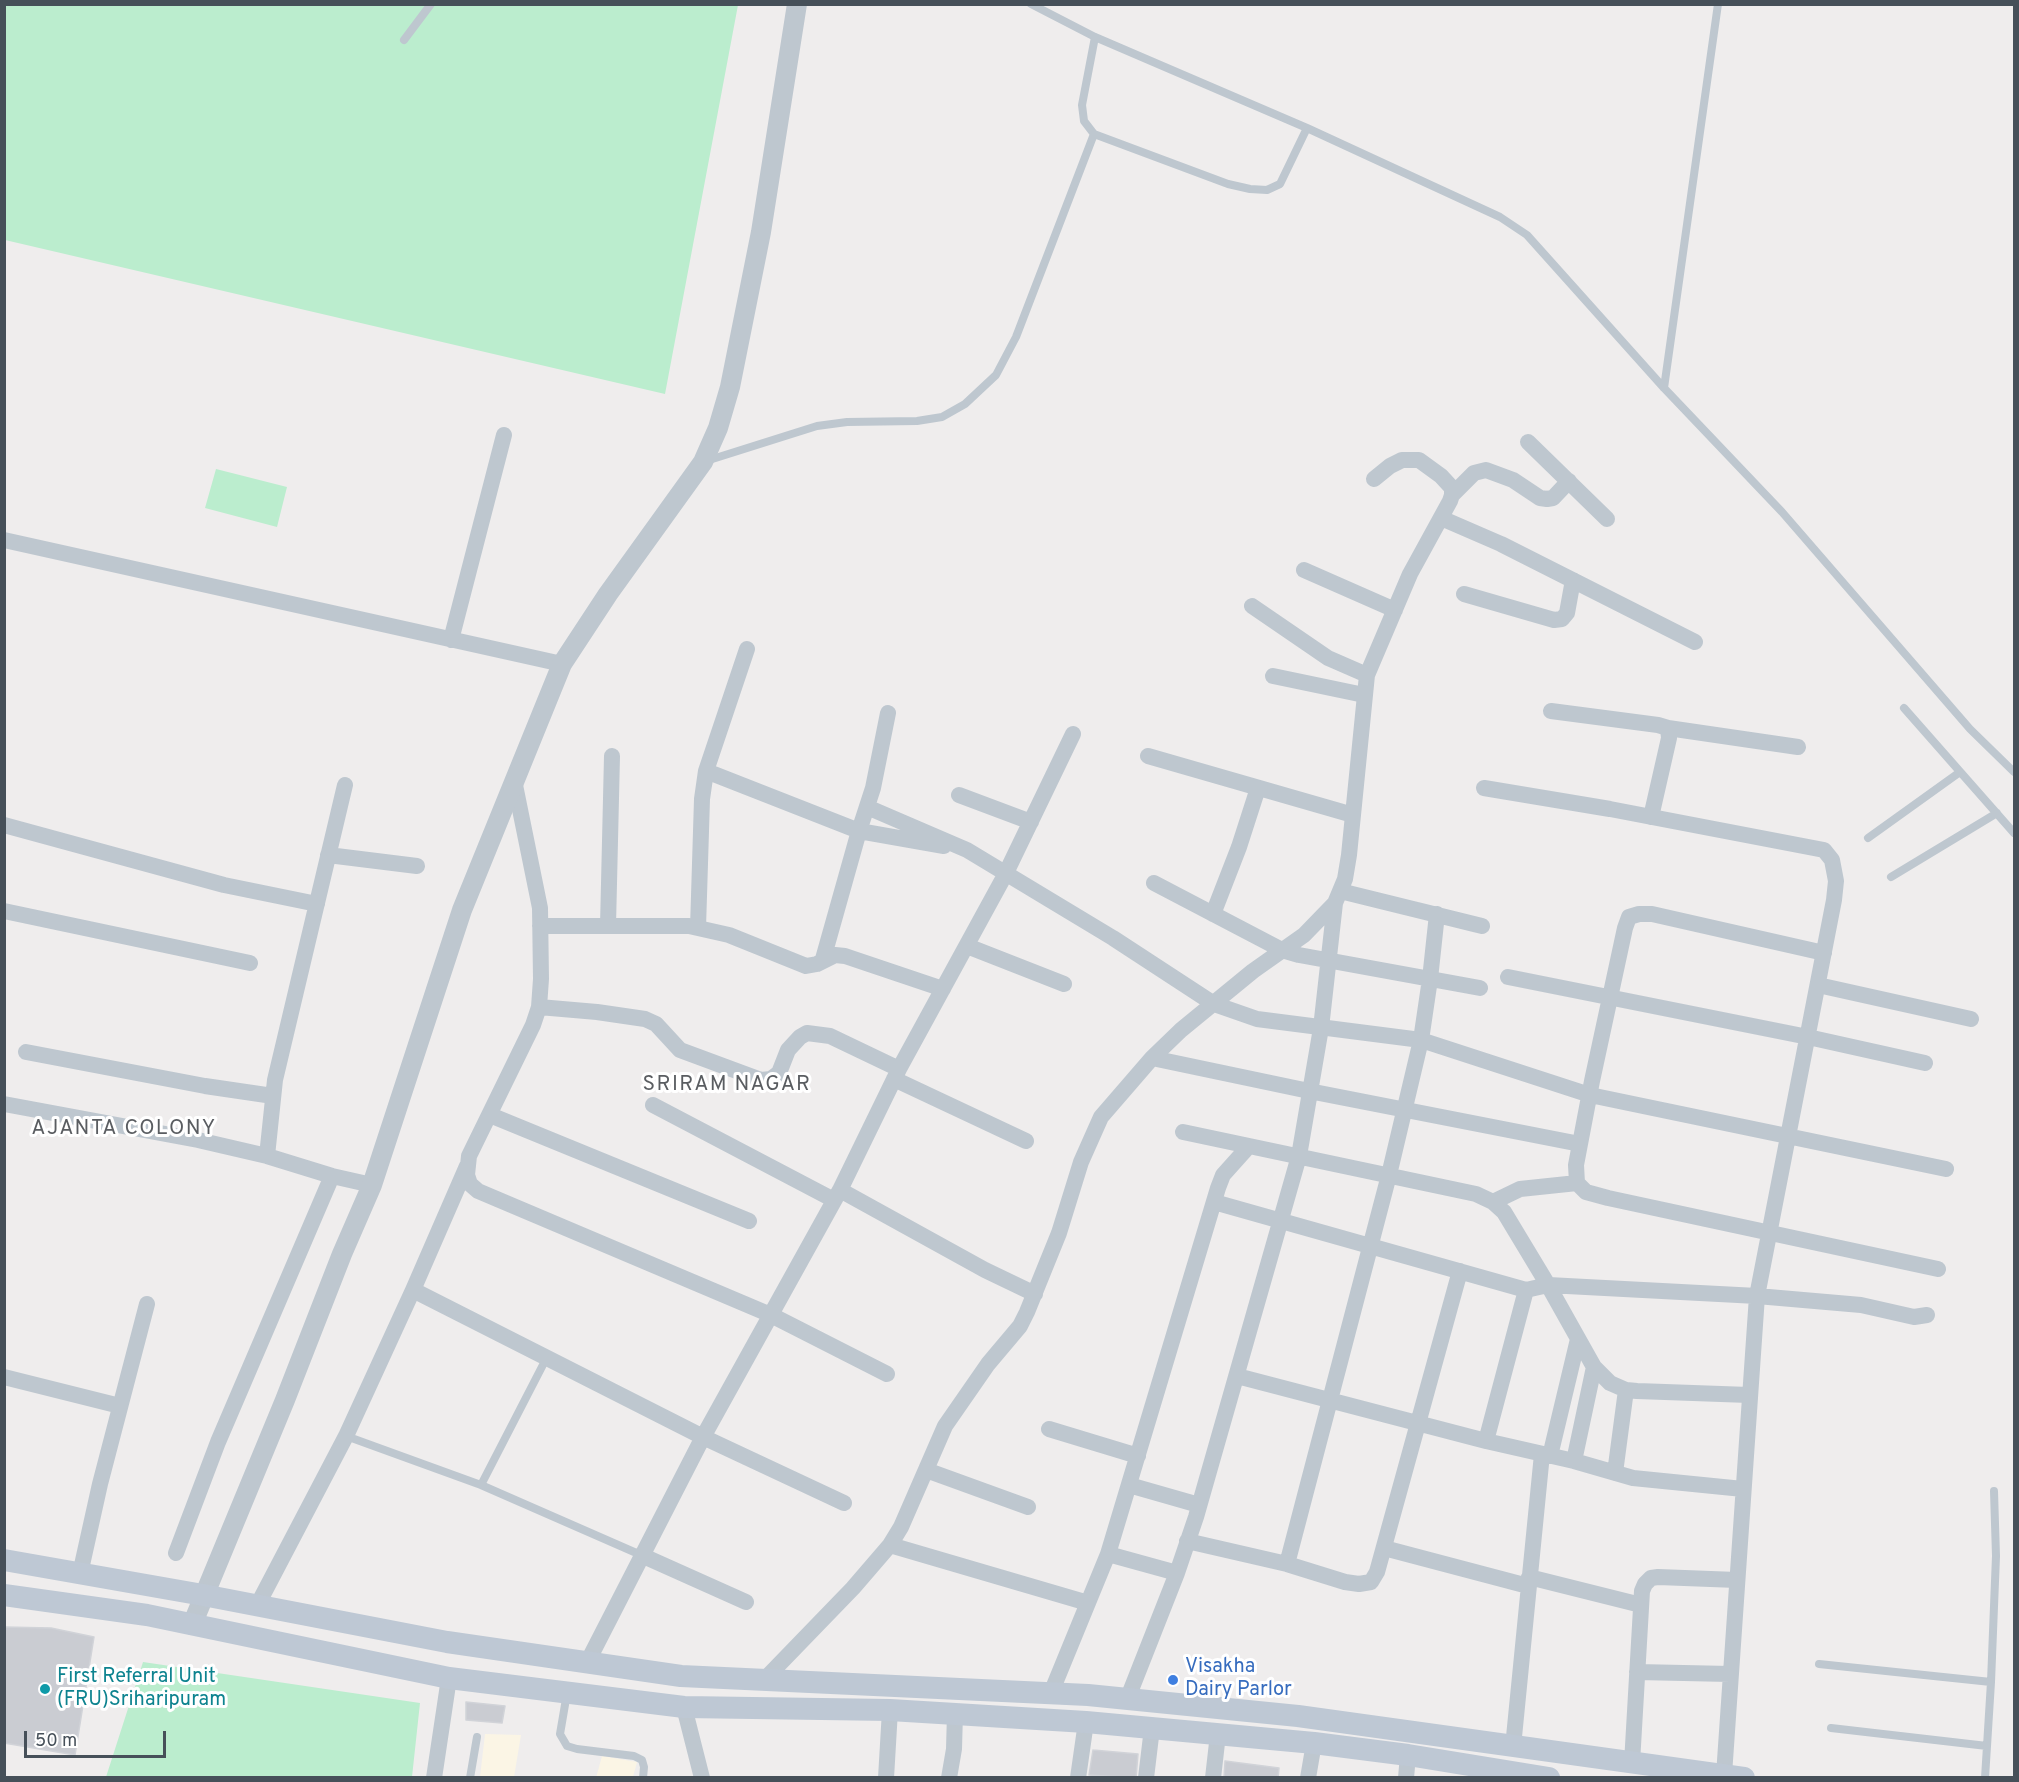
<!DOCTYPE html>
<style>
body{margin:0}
#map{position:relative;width:2019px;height:1782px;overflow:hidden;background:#efeded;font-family:Overpass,sans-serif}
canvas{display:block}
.frame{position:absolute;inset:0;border:6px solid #465059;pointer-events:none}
.scale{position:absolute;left:24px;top:1731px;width:142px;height:27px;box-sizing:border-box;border:3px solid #465059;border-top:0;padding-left:8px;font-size:18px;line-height:21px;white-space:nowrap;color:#465059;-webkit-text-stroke:4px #fff;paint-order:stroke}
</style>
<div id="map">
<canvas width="2019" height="1782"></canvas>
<div class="frame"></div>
<div class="scale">50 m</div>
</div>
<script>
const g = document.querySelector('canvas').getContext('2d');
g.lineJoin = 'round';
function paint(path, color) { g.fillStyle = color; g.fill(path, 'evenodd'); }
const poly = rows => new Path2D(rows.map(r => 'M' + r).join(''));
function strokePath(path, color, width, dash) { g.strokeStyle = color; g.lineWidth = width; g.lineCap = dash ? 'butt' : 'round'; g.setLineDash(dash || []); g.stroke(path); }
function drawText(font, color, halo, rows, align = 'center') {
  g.font = font + ' Overpass,sans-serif'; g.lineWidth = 6; g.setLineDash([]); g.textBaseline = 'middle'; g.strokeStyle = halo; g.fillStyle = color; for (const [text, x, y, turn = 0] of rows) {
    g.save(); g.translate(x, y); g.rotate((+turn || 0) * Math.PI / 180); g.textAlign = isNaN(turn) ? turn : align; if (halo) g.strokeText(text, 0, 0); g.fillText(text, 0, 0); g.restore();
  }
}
paint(poly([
 [485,1734,521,1735,514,1777,480,1777],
 [602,1756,637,1762,633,1777,596,1778]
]), '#fbf5e5');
paint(poly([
 [5,5,738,5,665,394,5,240],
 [216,469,287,487,277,527,205,508],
 [143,1662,420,1703,412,1777,106,1777]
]), '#bbedce');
const building = poly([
 [4,1627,51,1628,94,1637,75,1755,4,1743,4,1627],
 [466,1702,505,1706,502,1723,466,1720,466,1702],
 [1093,1750,1138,1754,1136,1778,1089,1775,1093,1750],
 [1225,1761,1279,1768,1278,1778,1224,1778,1225,1761]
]);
paint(building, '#caccd2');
strokePath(building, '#d1d3d8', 1.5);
strokePath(poly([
 [1031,4,1095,37,1307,128,1500,217,1527,235,1664,388,1782,512,1970,729,2014,772],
 [1095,37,1082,105,1084,121,1094,134,1228,184,1250,189,1267,190,1280,184,1307,128],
 [404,40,431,4],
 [1664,388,1718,4],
 [706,461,817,426,847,422,917,421,942,417,965,404,996,375,1016,337,1094,134],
 [1904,708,2014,833],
 [1868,838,1960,772],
 [1891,877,1997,813],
 [346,1436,481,1485,641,1555],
 [481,1485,547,1357],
 [1819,1664,1991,1682],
 [567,1693,560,1734,567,1746,577,1749,634,1756,642,1760,644,1767,643,1778],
 [1831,1728,1987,1746],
 [470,1778,477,1737],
 [1985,1778,1991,1682,1996,1556,1994,1491]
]), '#bec7cf', 8);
strokePath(poly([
 [1528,442,1607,519],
 [1452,495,1474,473,1486,470,1513,480,1540,498,1547,499,1553,498,1569,481],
 [1441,518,1501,544,1695,642],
 [4,540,562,664],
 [1304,570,1395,610],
 [1464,594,1554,620,1562,619,1567,613,1573,580],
 [1252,606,1328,658,1367,675],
 [451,640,504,435],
 [1273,676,1364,695],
 [1551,711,1658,725,1668,728,1669,738,1651,817],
 [1668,728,1798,747],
 [1148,756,1353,815],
 [706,771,859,831,944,846],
 [514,780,540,908,541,979,539,1007,533,1025,469,1156,467,1175,470,1184,478,1191,771,1315,887,1374],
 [1484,788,1610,809,1824,850,1832,860,1836,881,1834,900,1757,1296,1724,1775],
 [959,795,1031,822],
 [867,807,967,850,1113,938,1214,1004,1257,1019,1421,1040,1590,1095,1946,1169],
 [4,825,224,885,317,904],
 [328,855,417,866],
 [1154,883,1282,950,1299,955,1480,988],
 [1340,891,1482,926],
 [4,911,250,963],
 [1213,914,1239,847,1258,788],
 [540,926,689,926,729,935,806,966,817,964,835,955,845,956,943,989],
 [608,926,612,756],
 [698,928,702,799,706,771,747,649],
 [967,946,1064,984],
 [1824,953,1652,914,1639,914,1629,917,1625,928,1592,1081,1576,1165,1577,1183,1586,1192,1608,1198,1938,1269],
 [823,959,859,831,873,788,888,713],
 [1508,977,1808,1037,1925,1063],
 [1818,985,1971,1019],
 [539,1007,597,1012,645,1019,656,1024,680,1050,761,1080,771,1079,779,1073,788,1050,800,1037,807,1033,830,1036,899,1069],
 [26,1052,205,1086,273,1096],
 [1152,1058,1309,1091,1580,1144],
 [894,1079,1026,1141],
 [4,1104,198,1140,267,1156,332,1176,372,1185],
 [653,1105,834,1200],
 [490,1115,749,1221],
 [1183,1132,1476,1194,1493,1202,1504,1212,1548,1285,1594,1367,1610,1383,1626,1390,1637,1391,1749,1395],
 [267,1156,275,1080,345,785],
 [840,1190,985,1270,1035,1294],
 [1214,1202,1526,1290,1548,1285,1757,1296,1861,1305,1914,1317,1927,1315],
 [1493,1202,1520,1189,1577,1183],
 [413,1290,703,1437,587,1663],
 [1237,1376,1486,1441,1574,1461,1633,1478,1743,1489],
 [4,1377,120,1406],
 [1049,1429,1138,1456],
 [1486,1441,1526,1290],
 [1550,1456,1578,1339],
 [1574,1461,1594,1367],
 [926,1470,1028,1507],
 [1615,1473,1626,1390],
 [1129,1485,1199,1505],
 [844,1503,703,1437,840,1190,899,1069,1005,875,1073,734],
 [1187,1541,1287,1564,1345,1582,1359,1584,1371,1582,1377,1572,1460,1271],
 [890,1545,1088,1603],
 [1384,1548,1528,1586],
 [176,1553,218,1442,332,1176],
 [1108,1554,1177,1573],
 [641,1555,746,1602],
 [1287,1564,1389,1175,1421,1040,1430,979,1437,914],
 [80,1574,100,1484,147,1304],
 [1529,1577,1641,1605],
 [257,1606,346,1436,413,1290,467,1166],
 [1637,1672,1730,1674],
 [764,1680,853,1588,890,1545,901,1527,945,1426,988,1364,1020,1326,1027,1312,1059,1233,1081,1162,1101,1117,1152,1058,1181,1030,1253,971,1304,935,1335,903,1345,879,1349,855,1367,675,1410,574,1450,501,1452,495,1452,488,1441,476,1419,460,1402,460,1390,466,1374,479],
 [1051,1693,1108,1554,1218,1188,1223,1175,1249,1146],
 [1127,1700,1177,1573,1196,1517,1299,1156,1321,1028,1335,903],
 [684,1707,702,1778],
 [1513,1747,1542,1454],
 [1632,1763,1642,1591,1645,1584,1651,1578,1658,1577,1737,1580],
 [434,1778,449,1678],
 [886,1778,890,1710],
 [949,1778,954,1749,955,1713],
 [1078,1778,1086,1722],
 [1146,1778,1152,1728],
 [1213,1778,1218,1734],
 [1308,1778,1314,1743],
 [1406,1778,1408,1755]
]), '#bec7cf', 16);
strokePath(poly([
 [192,1625,285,1400,342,1254,372,1185,462,910,562,664,608,594,703,462,718,428,730,387,761,232,797,4]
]), '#bec7cf', 20);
strokePath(poly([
 [4,1560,203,1595,447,1642,681,1676,1088,1695,1298,1716,1744,1778],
 [4,1595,147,1615,449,1678,684,1707,890,1710,1086,1722,1314,1743,1408,1755,1549,1778]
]), '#bec8d4', 22);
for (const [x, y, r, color] of [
 [1173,1680,6,"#3f7fe0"],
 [45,1689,6,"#0f9aa8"]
]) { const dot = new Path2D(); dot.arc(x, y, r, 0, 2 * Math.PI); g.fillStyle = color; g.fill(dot); strokePath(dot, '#fff', 2); }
drawText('20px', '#366cbe', '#fff', [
 ["Visakha",1185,1668],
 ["Dairy Parlor",1185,1691]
], 'left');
drawText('20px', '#0d838f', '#fff', [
 ["First Referral Unit",57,1678],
 ["(FRU)Sriharipuram",57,1701]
], 'left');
g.letterSpacing = '1.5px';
drawText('21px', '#5a5d61', '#fff', [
 ["SRIRAM NAGAR",727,1086],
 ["AJANTA COLONY",124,1130]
]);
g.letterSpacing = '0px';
</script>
